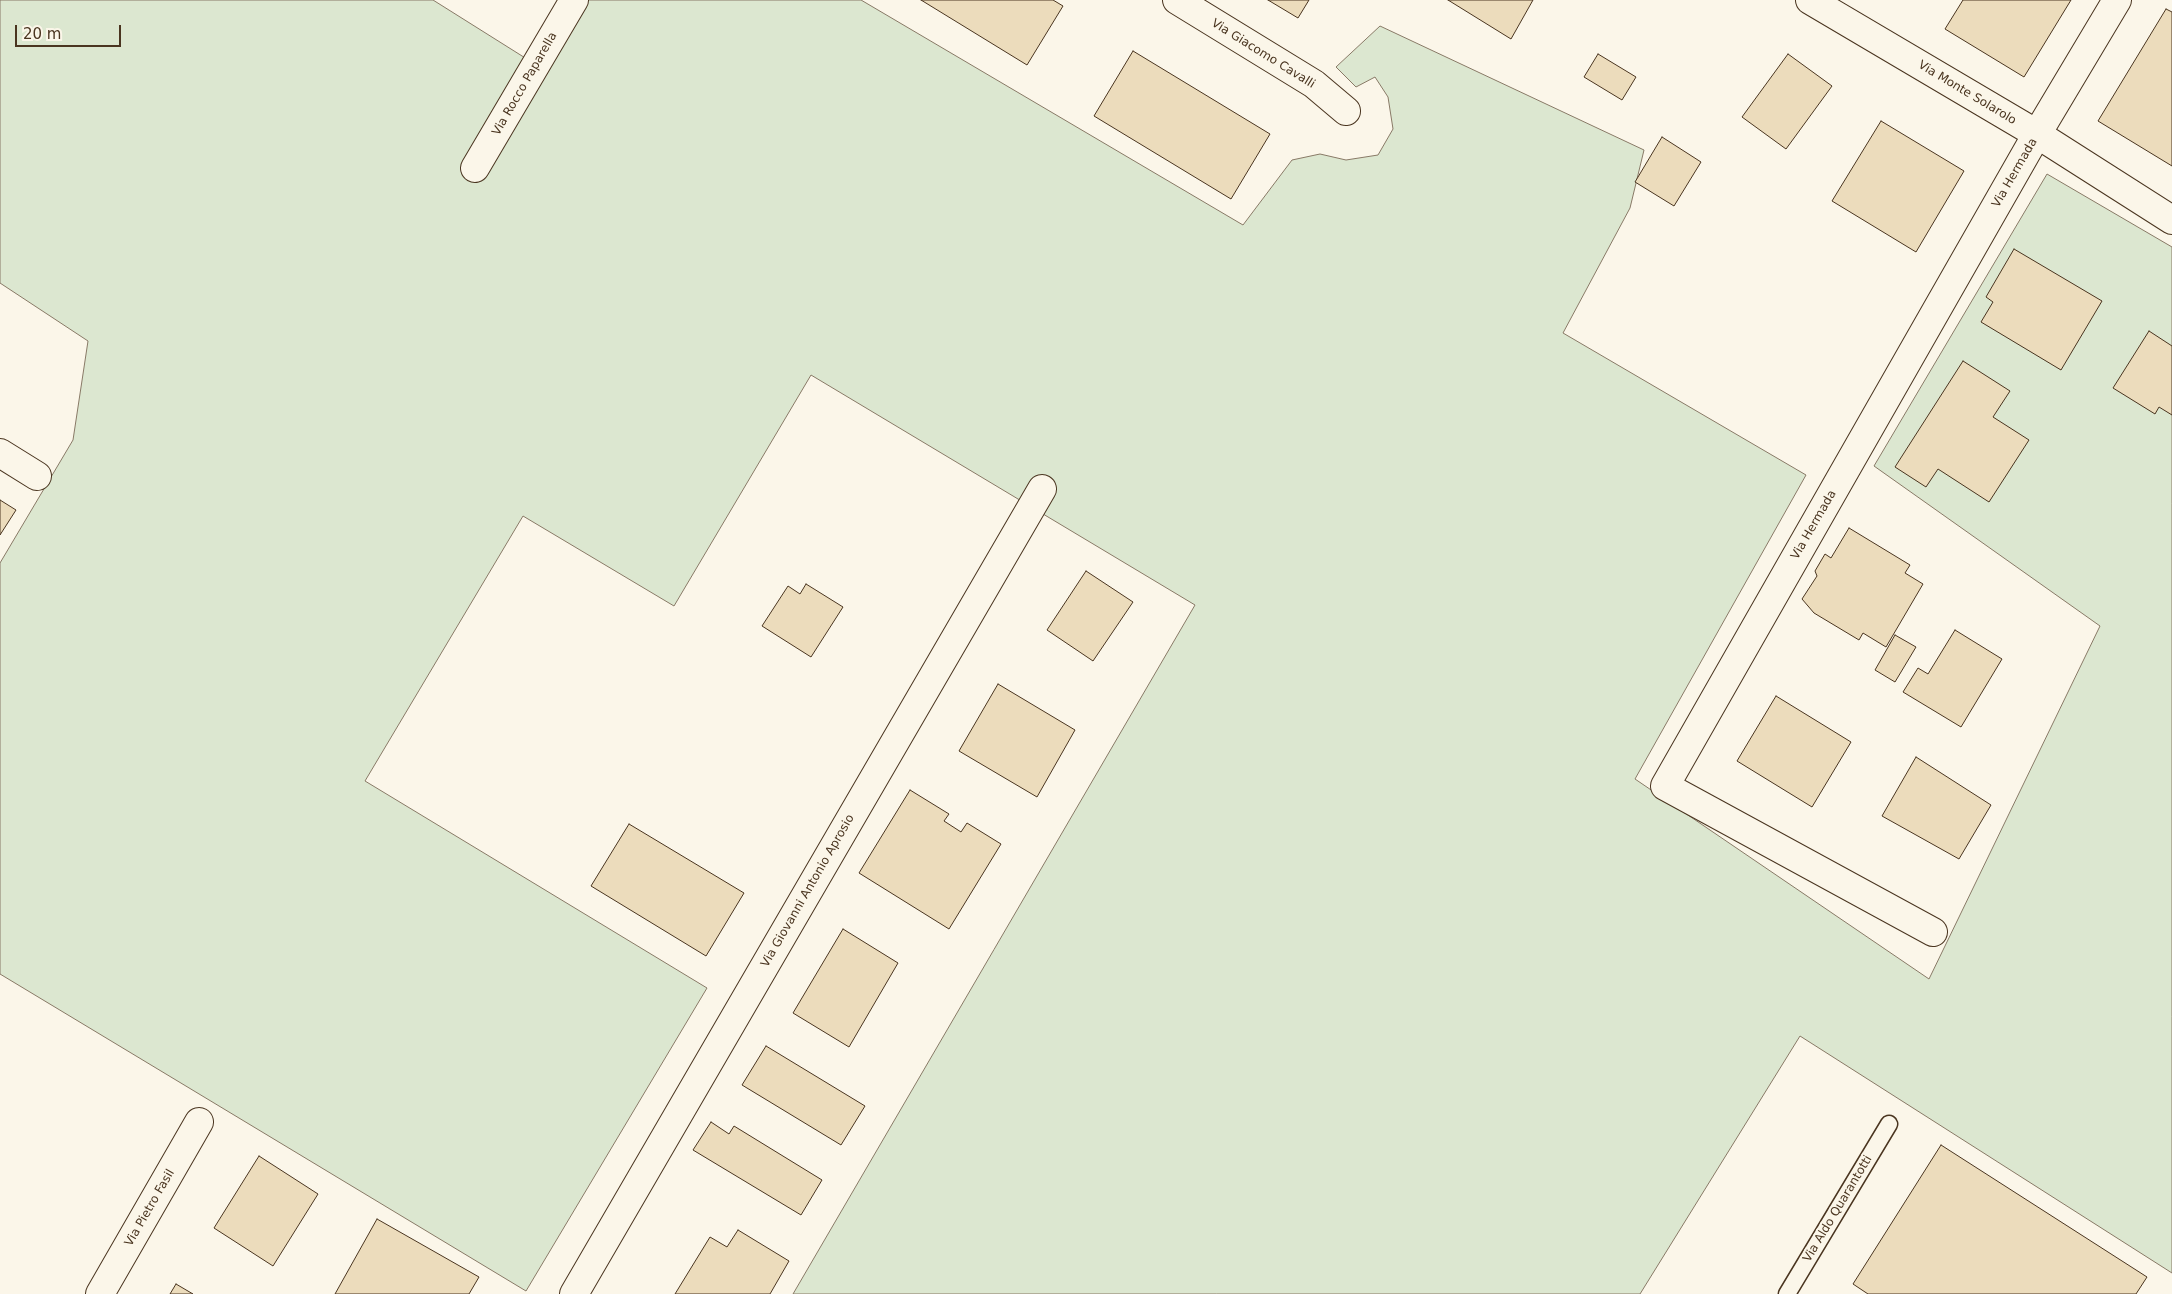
<!DOCTYPE html>
<style>
body{margin:0}
#map{position:relative;width:2172px;height:1294px;overflow:hidden;background:#fbf6e9;font-family:"DejaVu Sans",sans-serif}
canvas{display:block}
.scale{position:absolute;left:15px;top:25px;width:106px;height:22px;box-sizing:border-box;border:2px solid #4a3520;border-top:0;padding-left:6px;font-size:15px;line-height:18px;white-space:nowrap;color:#4a3520;-webkit-text-stroke:4px #fbf6e9;paint-order:stroke}
</style>
<div id="map">
<canvas width="2172" height="1294"></canvas>
<div class="scale">20 m</div>
</div>
<script>
const g = document.querySelector('canvas').getContext('2d');
g.lineJoin = 'round';
function paint(path, color) { g.fillStyle = color; g.fill(path, 'evenodd'); }
const poly = rows => new Path2D(rows.map(r => 'M' + r).join(''));
function strokePath(path, color, width, dash) { g.strokeStyle = color; g.lineWidth = width; g.lineCap = dash ? 'butt' : 'round'; g.setLineDash(dash || []); g.stroke(path); }
function drawText(font, color, halo, rows, align = 'center') {
  g.font = font + ' "DejaVu Sans",sans-serif'; g.lineWidth = 4; g.setLineDash([]); g.textBaseline = 'middle'; g.strokeStyle = halo; g.fillStyle = color; for (const [text, x, y, turn = 0] of rows) {
    g.save(); g.translate(x, y); g.rotate((+turn || 0) * Math.PI / 180); g.textAlign = isNaN(turn) ? turn : align; if (halo) g.strokeText(text, 0, 0); g.fillText(text, 0, 0); g.restore();
  }
}
const green = poly([
 [0,0,433,0,538,66,579,0,861,0,1243,225,1292,160,1320,154,1346,160,1378,155,1393,129,1388,97,1375,77,1356,87,1336,67,1380,26,1644,150,1630,208,1563,333,1806,475,1635,779,1929,979,2100,626,1874,466,2047,174,2172,247,2172,1273,1800,1036,1640,1294,793,1294,1195,605,811,375,674,606,523,516,365,781,707,988,526,1291,0,974,0,563,73,440,88,341,0,283,0,0]
]);
paint(green, '#dce7d0');
strokePath(green, '#887966', 1);
const building = poly([
 [921,0,1053,0,1063,6,1027,65,921,0],
 [1268,0,1309,0,1298,18,1268,0],
 [1448,0,1533,0,1511,39,1448,0],
 [1963,0,2071,0,2024,77,1945,29,1963,0],
 [2166,9,2172,12,2172,166,2098,121,2166,9],
 [1133,51,1270,134,1231,199,1094,116,1133,51],
 [1598,54,1636,77,1622,100,1584,77,1598,54],
 [1788,54,1832,86,1786,149,1742,117,1788,54],
 [1881,121,1964,171,1916,252,1832,201,1881,121],
 [1662,137,1701,162,1674,206,1635,182,1662,137],
 [2014,249,2102,301,2061,370,1981,322,1993,302,1986,297,2014,249],
 [2149,331,2172,346,2172,415,2159,407,2155,414,2113,388,2149,331],
 [1963,361,2010,391,1993,417,2029,440,1989,502,1938,469,1926,487,1895,467,1963,361],
 [0,500,16,510,0,535,0,500],
 [1849,528,1910,565,1905,573,1923,584,1886,647,1863,633,1859,640,1814,613,1802,599,1817,576,1815,571,1825,554,1831,558,1849,528],
 [1086,571,1133,602,1093,661,1047,630,1086,571],
 [806,584,843,607,811,657,762,626,788,586,800,594,806,584],
 [1955,630,2002,659,1961,727,1903,692,1918,668,1928,674,1955,630],
 [1895,635,1916,647,1895,682,1875,670,1895,635],
 [998,684,1075,730,1037,797,959,751,998,684],
 [1776,696,1851,742,1812,807,1737,761,1776,696],
 [1916,757,1991,805,1959,859,1882,816,1916,757],
 [910,790,949,814,944,821,961,832,967,823,1001,844,949,929,859,873,910,790],
 [629,824,744,893,706,956,591,886,629,824],
 [843,929,898,963,849,1047,793,1013,843,929],
 [766,1046,865,1106,841,1145,742,1085,766,1046],
 [711,1122,729,1134,734,1126,822,1180,801,1215,693,1150,711,1122],
 [1941,1145,2147,1277,2136,1294,1868,1294,1853,1284,1941,1145],
 [259,1156,318,1194,273,1266,214,1228,259,1156],
 [377,1219,479,1277,469,1294,335,1294,377,1219],
 [738,1230,789,1261,770,1294,675,1294,710,1237,727,1247,738,1230],
 [176,1284,193,1294,170,1294,176,1284]
]);
paint(building, '#ecdcbc');
strokePath(building, '#4a3520', 1);
const service = poly([
 [1787,1294,1889,1124]
]);
const minor = poly([
 [1177,0,1314,84,1346,111],
 [1810,0,2037,134,2172,220],
 [475,168,574,0],
 [0,453,37,476],
 [1933,932,1665,786,2037,134,2117,0],
 [100,1294,199,1122],
 [574,1294,1042,489]
]);
strokePath(service, '#4a3520', 19);
strokePath(minor, '#4a3520', 30);
strokePath(service, '#fbf6e9', 16);
strokePath(minor, '#fbf6e9', 28);
drawText('12px', '#4a3520', '#fbf6e9', [
 ["Via Giacomo Cavalli",1263,54,32],
 ["Via Rocco Paparella",525,84,-60],
 ["Via Monte Solarolo",1967,93,31],
 ["Via Hermada",2015,173,-60],
 ["Via Hermada",1814,525,-60],
 ["Via Giovanni Antonio Aprosio",808,891,-60],
 ["Via Pietro Fasil",150,1208,-60],
 ["Via Aldo Quarantotti",1838,1209,-59]
]);
</script>
